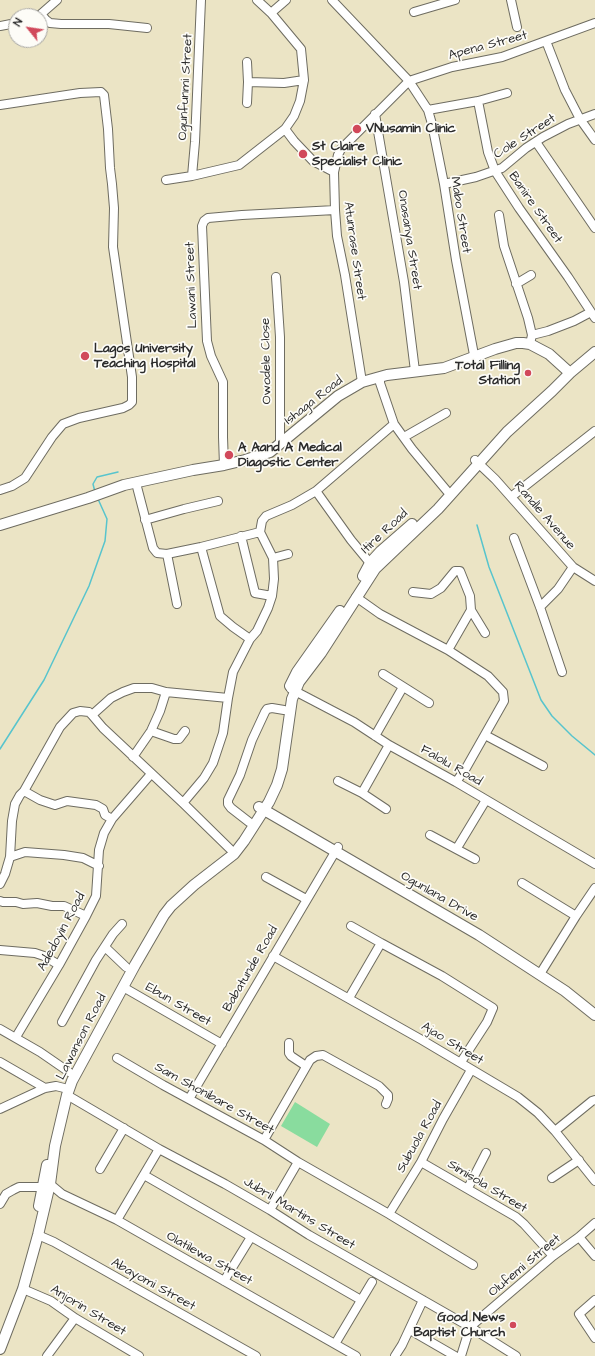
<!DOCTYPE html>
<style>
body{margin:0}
#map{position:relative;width:595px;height:1356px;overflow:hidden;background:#ebe4c5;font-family:"Architects Daughter",sans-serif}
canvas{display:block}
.north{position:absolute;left:8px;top:8px;width:40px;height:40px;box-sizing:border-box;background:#fdfcf7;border:1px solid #a9a8a5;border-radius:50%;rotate:300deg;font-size:11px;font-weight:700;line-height:16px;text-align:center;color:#2b2b2b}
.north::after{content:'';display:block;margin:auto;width:14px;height:18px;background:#d1495b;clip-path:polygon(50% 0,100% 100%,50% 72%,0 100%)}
</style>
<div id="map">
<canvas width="595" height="1356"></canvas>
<div class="north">N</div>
</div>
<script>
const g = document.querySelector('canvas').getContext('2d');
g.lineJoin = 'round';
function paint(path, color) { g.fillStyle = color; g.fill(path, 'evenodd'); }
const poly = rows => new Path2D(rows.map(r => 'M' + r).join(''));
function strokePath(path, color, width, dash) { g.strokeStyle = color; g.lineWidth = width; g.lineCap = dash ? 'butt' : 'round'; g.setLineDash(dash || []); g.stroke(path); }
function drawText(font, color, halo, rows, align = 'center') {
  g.font = font + ' "Architects Daughter",sans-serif'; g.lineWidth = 3.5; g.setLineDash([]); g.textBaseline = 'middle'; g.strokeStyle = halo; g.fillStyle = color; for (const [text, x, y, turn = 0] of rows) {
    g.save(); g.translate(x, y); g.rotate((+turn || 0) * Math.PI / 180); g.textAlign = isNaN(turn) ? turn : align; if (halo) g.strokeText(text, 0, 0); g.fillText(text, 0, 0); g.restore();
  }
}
paint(poly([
 [295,1102,330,1124,317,1147,281,1126]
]), '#89dc9e');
strokePath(poly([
 [95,492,93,484,97,477,118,472],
 [477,525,489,567,541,700,552,716,572,736,595,755],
 [0,749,44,680,89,586,105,541,107,519,98,499]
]), '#57c4cd', 1.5);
const minor = poly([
 [332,0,409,81,428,110,432,124,444,184,456,260,475,360],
 [511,0,517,27],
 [414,12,455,0],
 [271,13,286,0],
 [41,14,46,20,50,23,61,24,109,24,147,28],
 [38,16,41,14,57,0],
 [0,26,16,23],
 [546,41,565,90,580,119,595,140],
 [248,82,284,83,304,80],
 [478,101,488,152,495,171,519,208,568,277,595,318],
 [247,103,248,82,247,62],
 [0,105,80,93,101,92,104,95,108,129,110,168,112,184,114,208,113,247,132,377,132,402,129,405,123,408,79,418,63,424,52,437,25,478,12,486,0,490],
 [428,110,478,101,507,93],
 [375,114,404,282,415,371],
 [285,129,294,141,313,161,334,172],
 [536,142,595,228],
 [192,176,195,142,201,0],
 [166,180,192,176,239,165,285,129,294,116,300,101,304,80,301,49,271,13,257,0],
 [444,184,476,177,502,168,526,148,543,137,568,124,595,114],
 [499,215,504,246,528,318,532,335,530,344],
 [276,277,280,337,280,444],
 [516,284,531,275],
 [532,335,548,331,574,321,591,312],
 [380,377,380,383,394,424,412,449,447,491],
 [362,382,345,275,337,236,335,210,334,172,338,155,341,149,409,81,452,67,502,57,595,23],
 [404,437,446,413],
 [475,460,495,479,573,567,595,581],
 [224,465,223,437,223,382,211,356,207,341,202,226,204,221,208,218,242,215,335,210],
 [136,483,153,548,157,553,167,554,201,547,260,532,262,521,266,516,292,505,316,491,394,424],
 [316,491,351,540,370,563],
 [511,497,595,431],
 [145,520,184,509,218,501],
 [241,536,255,593,272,596],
 [514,538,540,607,562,672],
 [201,547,220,616,233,627,250,639],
 [167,554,177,604],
 [273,558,288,554],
 [413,592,431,594,441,588,455,571,460,571,470,596,471,610,448,650],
 [356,597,380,614,448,650,488,676,503,692,504,701,466,768,456,782],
 [540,607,558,589,573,567],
 [471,610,485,633],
 [383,674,429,703],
 [291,689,354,722,389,745,456,782,595,864],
 [92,715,111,698,123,692,134,688,152,688,166,692,228,698],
 [151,731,174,739,179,739,185,731],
 [485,735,543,766],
 [375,736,403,687],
 [133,757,151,731,160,711,166,692],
 [338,781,362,793,386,809],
 [24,791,40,800,55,805,67,801,96,805,103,809,105,815,112,819],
 [362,793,389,745],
 [183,803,204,778,213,763,223,733,228,698,233,672,250,639,257,631,268,608,272,596,274,579,273,558,260,532],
 [249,822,231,808,228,804,228,800,240,775,252,740,265,712,267,709,272,708,284,710],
 [430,835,475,859],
 [457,848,486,800],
 [10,857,25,852,64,855,83,858,99,866],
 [266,877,306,899],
 [522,883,576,916],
 [0,884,5,874,10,857,12,821,15,804,20,795,24,791,60,727,73,713,80,711,89,712,92,715,103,728,183,803,230,849],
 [0,901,3,902,16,902,23,904,37,903,52,906,64,906,86,916],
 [381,943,442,976,493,1008,487,1022,461,1062],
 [105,947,126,967],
 [0,950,35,953,44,956,59,965],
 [273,956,422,1040,518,1097,538,1113,555,1131,595,1181],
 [540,974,576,916,595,888],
 [123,987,222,1044],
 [349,998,381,943,351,926],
 [62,1022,96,960,113,934,122,924],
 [0,1029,40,1052,69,1072],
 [16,1037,59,965,86,916,96,896,99,850,104,833,112,819,151,774],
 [289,1043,289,1053,291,1056,306,1066],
 [117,1058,163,1085,264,1140,298,1162,389,1214,473,1265],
 [0,1062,45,1088],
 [67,1095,159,1149,225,1184,270,1210,309,1235,470,1327,516,1356],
 [189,1099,338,847],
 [0,1109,45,1088,56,1086,64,1088],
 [555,1131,592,1101,595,1100],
 [264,1140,310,1060,316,1056,323,1055,379,1086,388,1095,388,1099,386,1104],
 [421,1162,516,1217,524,1224,553,1256],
 [100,1169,124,1128],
 [144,1175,361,1300],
 [552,1178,579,1160],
 [50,1184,62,1194,117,1220,356,1356],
 [468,1188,486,1153],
 [0,1204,6,1194,13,1190,19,1187,42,1187],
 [270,1210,298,1162],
 [389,1214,421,1162,443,1119,471,1070],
 [117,1220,159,1149],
 [38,1235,54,1242,256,1356],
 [579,1237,595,1256],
 [224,1281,251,1237],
 [23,1289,51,1301,75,1318,139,1356],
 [595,1300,579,1314,595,1338],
 [410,1330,455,1356],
 [335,1344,372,1282],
 [47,1356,75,1318],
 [395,1356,402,1345,423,1300],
 [461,1356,470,1327,553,1256,579,1237,595,1223]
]);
const major = poly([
 [0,525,88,498,124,485,193,470,224,465,245,460,270,452,338,396,362,382,387,375,444,368,495,349,516,343,523,343,530,344,549,354,570,373],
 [363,576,370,563,381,551,412,524],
 [290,686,297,672,340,611],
 [259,807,479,935,565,991,595,1015],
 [39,1206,47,1165],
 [0,1349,23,1289,38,1235,50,1184,55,1146,67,1095,72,1081,135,965,164,915,171,906,194,885,234,854,244,841,269,802,277,785,282,769,292,699,299,682,321,653,375,569,438,509,507,432,552,391,570,373,595,352]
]);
strokePath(minor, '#6e6c61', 10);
strokePath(major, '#6e6c61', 12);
strokePath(minor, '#fff', 8);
strokePath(major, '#fff', 10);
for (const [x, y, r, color] of [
 [357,129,5,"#d1495b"],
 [303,154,5,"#d1495b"],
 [85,356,5,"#d1495b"],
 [528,373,4,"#d1495b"],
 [229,455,5,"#d1495b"],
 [513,1325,4,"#d1495b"]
]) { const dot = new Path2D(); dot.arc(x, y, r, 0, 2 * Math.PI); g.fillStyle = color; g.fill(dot); strokePath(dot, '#fdfcf7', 1.5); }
drawText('13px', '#2b2b2b', '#fdfcf7', [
 ["Apena Street",488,46,-15],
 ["Ogunfunmi Street",186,87,-87],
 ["Cole Street",525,137,-33],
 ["Banire Street",535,208,55],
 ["Mabo Street",460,215,81],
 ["Onasanya Street",409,240,81],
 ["Atunrase Street",354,251,82],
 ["Lawani Street",192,285,-92],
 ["Owodele Close",267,361,-91],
 ["Ishaga Road",314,401,-38],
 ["Randle Avenue",544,516,49],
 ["Itire Road",385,532,-43],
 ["Falolu Road",451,766,30],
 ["Ogunlana Drive",439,897,30],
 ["Adedoyin Road",62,932,-62],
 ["Babatunde Road",251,969,-60],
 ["Ebun Street",178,1005,30],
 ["Lawanson Road",82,1037,-63],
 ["Ajao Street",452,1044,31],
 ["Sam Shonibare Street",214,1099,29],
 ["Subuola Road",420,1137,-61],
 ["Simisola Street",487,1187,31],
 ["Jubril Martins Street",299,1214,31],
 ["Olatilewa Street",209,1259,29],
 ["Olufemi Street",525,1266,-40],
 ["Abayomi Street",153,1285,29],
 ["Anjorin Street",88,1311,31]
]);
drawText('bold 13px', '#2b2b2b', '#fdfcf7', [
 ["VNusamin Clinic",366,129],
 ["St Claire",312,147],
 ["Specialist Clinic",312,162],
 ["Lagos University",94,349],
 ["Teaching Hospital",94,364],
 ["Total Filling",520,366,"right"],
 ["Station",520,381,"right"],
 ["A Aand A Medical",238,448],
 ["Diagostic Center",238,463],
 ["Good News",505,1318,"right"],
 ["Baptist Church",505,1333,"right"]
], 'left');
</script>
